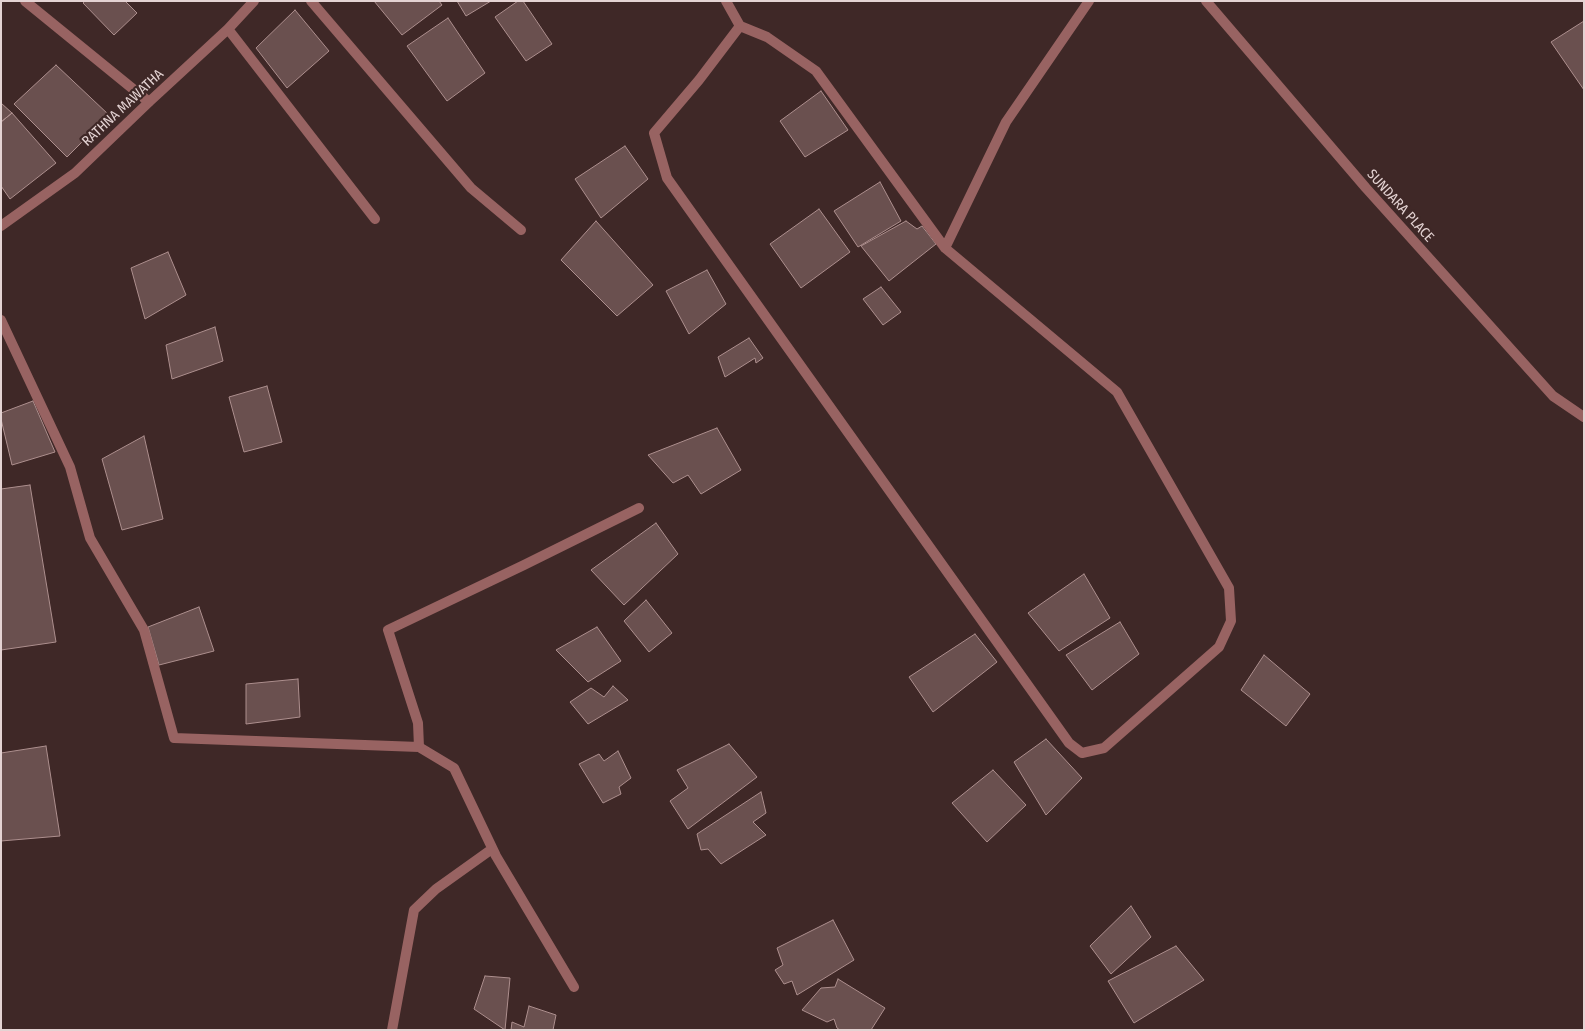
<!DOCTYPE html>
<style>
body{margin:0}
#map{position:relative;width:1585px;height:1031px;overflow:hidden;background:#3f2827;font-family:"Fira Sans Condensed",sans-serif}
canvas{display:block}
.frame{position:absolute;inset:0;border:2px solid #e4d3d3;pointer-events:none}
</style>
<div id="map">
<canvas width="1585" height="1031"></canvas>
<div class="frame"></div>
</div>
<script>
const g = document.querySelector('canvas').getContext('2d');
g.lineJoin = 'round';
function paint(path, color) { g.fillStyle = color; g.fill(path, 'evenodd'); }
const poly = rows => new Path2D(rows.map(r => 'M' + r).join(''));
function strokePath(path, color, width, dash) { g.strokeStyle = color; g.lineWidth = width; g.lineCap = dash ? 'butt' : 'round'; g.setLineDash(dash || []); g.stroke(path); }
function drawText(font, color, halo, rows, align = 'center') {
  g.font = font + ' "Fira Sans Condensed",sans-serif'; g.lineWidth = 4.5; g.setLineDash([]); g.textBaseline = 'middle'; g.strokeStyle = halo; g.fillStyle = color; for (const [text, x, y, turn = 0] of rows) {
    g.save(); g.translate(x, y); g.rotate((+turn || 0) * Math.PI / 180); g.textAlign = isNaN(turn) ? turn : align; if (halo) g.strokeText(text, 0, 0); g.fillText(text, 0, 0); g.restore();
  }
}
const building = poly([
 [85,1,125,1,137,13,114,35,83,3,85,1],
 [374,1,439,1,442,5,402,35,374,1],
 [457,1,491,1,466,16,457,1],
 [518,1,523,1,552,44,526,61,495,17,518,1],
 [295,10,329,51,287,88,256,48,295,10],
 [448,18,485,73,447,101,407,46,448,18],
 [1584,21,1584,90,1551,42,1584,21],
 [56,65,109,115,67,157,14,104,56,65],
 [821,91,848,130,805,157,780,121,821,91],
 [1,103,12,113,1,122,1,103],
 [12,113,56,163,10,199,1,186,1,122,12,113],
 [625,146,648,179,601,218,575,179,625,146],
 [880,182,901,221,858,247,834,211,880,182],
 [819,209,850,252,801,288,770,244,819,209],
 [596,221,653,285,617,316,561,260,596,221],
 [906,221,917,229,922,226,936,244,889,281,861,246,906,221],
 [168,252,186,295,145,319,131,268,168,252],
 [707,270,726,304,689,334,666,291,707,270],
 [881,287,901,312,883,325,863,299,881,287],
 [215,327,223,361,172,379,166,345,215,327],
 [749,338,763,358,756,363,755,358,725,377,718,357,749,338],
 [267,386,282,442,244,452,229,397,267,386],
 [33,401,55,452,12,465,1,419,1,413,33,401],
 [717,428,741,470,701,494,688,475,673,483,648,455,717,428],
 [144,436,163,519,122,530,102,459,144,436],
 [30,485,56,642,1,650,1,489,30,485],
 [656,523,678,554,624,605,591,570,656,523],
 [1084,574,1110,618,1059,651,1028,613,1084,574],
 [646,600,672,633,649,652,624,621,646,600],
 [199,607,214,651,159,665,148,627,199,607],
 [1120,622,1139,654,1092,690,1066,655,1120,622],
 [597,627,621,661,588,682,556,650,597,627],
 [975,634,997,662,933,712,909,677,975,634],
 [1264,655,1310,694,1286,726,1241,690,1264,655],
 [298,679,300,717,246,724,246,684,298,679],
 [613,686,628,700,588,724,570,702,591,688,604,697,613,686],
 [1046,739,1082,778,1046,815,1014,762,1046,739],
 [729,744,757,777,688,829,670,801,688,788,677,770,729,744],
 [46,746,60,836,1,841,1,753,46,746],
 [618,751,631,778,619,787,621,794,603,803,579,764,599,754,604,761,618,751],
 [993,770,1026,805,987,842,952,803,993,770],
 [761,792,766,813,753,822,766,835,721,864,708,849,701,850,697,834,761,792],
 [1131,906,1151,937,1111,974,1090,946,1131,906],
 [833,920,854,960,797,995,792,981,784,984,775,970,783,965,777,948,833,920],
 [1176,946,1204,980,1134,1023,1108,981,1176,946],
 [485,976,510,978,505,1030,474,1009,485,976],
 [838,979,885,1008,871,1030,840,1030,837,1028,834,1019,827,1022,802,1010,821,988,835,987,838,979],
 [529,1006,556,1015,553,1030,511,1030,512,1022,524,1027,529,1006]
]);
paint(building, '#6a504f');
strokePath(building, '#ad8f8e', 1);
strokePath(poly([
 [25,1,149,102],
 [311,1,471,188,521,230],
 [726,1,740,26,767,37,816,71,945,248,1117,392,1229,588,1231,621,1219,647,1104,748,1082,753,1069,743,667,178,654,133,699,80,740,26],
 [1206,1,1366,188,1553,396,1584,417],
 [228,29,375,219],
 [1,226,75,173,149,102,228,29,254,1],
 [945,248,1006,122,1089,1],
 [1,320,70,467,90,538,144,630,174,738,419,747,454,768,496,856,574,987],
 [419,747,418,723,388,630,524,565,639,508],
 [392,1030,414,910,436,889,492,849]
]), '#986362', 10);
drawText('14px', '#e4d3d3', '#3f2827', [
 ["RATHNA MAWATHA",123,108,-43],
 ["SUNDARA PLACE",1400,206,48]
]);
</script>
